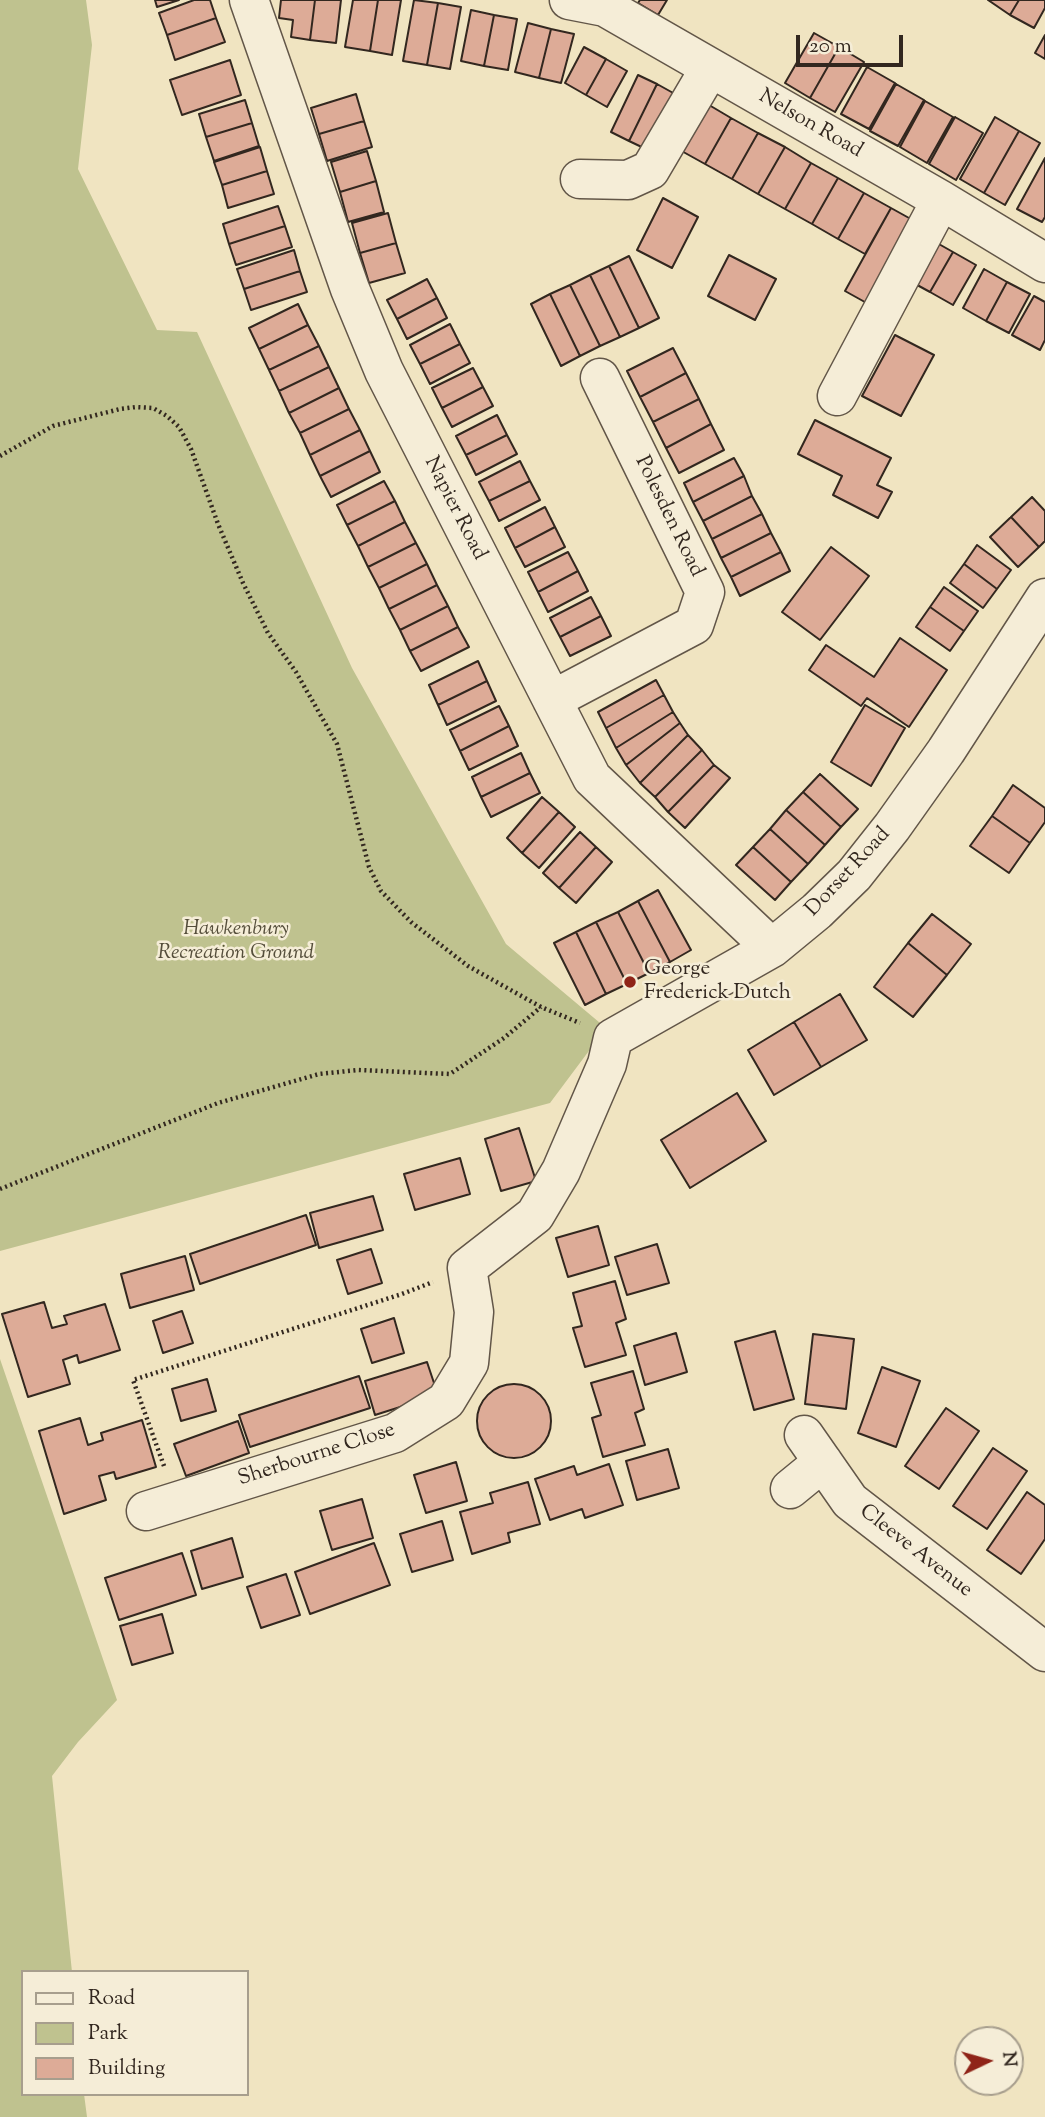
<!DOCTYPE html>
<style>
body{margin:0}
#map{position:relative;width:1045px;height:2117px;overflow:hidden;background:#f0e4c1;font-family:"Sorts Mill Goudy",serif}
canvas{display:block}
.legend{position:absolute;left:21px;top:1970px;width:228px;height:126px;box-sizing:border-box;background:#f5edd7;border:2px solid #a79e8d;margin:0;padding:9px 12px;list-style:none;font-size:21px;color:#32271f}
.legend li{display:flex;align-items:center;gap:14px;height:35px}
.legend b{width:35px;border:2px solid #a79e8d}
.north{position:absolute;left:954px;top:2026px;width:70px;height:70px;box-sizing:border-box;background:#f5edd7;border:2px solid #a79e8d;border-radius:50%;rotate:85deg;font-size:19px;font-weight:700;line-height:28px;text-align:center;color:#32271f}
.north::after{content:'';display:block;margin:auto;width:24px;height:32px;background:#8f2418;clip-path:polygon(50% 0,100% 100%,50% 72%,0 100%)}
.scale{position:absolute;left:796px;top:35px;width:107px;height:32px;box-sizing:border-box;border:4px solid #32271f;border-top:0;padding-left:9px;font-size:21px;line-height:24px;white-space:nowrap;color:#32271f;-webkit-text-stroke:5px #f5edd7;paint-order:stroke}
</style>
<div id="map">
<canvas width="1045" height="2117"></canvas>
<ul class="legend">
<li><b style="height:9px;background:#f5edd7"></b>Road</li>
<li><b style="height:19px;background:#bfc28f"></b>Park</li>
<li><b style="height:19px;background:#ddab97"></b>Building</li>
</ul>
<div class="north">N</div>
<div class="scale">20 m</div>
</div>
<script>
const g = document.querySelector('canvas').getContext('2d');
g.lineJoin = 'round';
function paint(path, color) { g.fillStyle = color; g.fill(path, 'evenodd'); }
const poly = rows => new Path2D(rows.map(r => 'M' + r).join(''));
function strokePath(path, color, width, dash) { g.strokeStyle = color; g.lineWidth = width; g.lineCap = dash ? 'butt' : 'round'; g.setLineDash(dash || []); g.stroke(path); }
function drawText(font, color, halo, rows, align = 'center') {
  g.font = font + ' "Sorts Mill Goudy",serif'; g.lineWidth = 5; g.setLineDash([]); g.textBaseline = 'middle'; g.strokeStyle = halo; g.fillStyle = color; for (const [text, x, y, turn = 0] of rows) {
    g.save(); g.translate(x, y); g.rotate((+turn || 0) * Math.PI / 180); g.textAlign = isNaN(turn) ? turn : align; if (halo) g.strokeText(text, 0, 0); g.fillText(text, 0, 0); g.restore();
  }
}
paint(poly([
 [0,0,86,0,92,45,78,169,157,330,197,332,352,668,506,944,606,1028,550,1103,0,1251],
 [0,1359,117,1700,78,1742,52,1776,72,1972,23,1972,23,2094,84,2094,87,2117,0,2117]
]), '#bfc28f');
const building = poly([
 [155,0,179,0,157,7,155,0],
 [194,0,210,0,216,18,167,35,159,13,194,0],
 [281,0,315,0,310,40,291,37,293,20,279,18,281,0],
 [315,0,341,0,336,43,310,40,315,0],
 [353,0,378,0,370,51,345,47,353,0],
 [378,0,401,0,392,55,370,51,378,0],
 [414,0,438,3,427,65,403,61,414,0],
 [640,0,667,0,658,15,638,3,640,0],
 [988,0,1019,0,1010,15,988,0],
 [1019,0,1045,0,1045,8,1034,28,1010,15,1019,0],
 [438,3,461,7,450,69,427,65,438,3],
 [471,10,494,15,484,66,461,61,471,10],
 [494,15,517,19,508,70,484,66,494,15],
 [216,18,225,42,175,60,167,35,216,18],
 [528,23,551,29,539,78,515,72,528,23],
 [551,29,574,34,561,83,539,78,551,29],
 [814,33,839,47,810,98,785,83,814,33],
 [1045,35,1045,59,1035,53,1045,35],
 [584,47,606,59,586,95,565,83,584,47],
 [839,47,864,62,835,112,810,98,839,47],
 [606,59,627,71,607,107,586,95,606,59],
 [230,60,241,95,182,115,170,80,230,60],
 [867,67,895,83,869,129,841,114,867,67],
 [638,75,657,84,629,141,611,132,638,75],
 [657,84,675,94,648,150,629,141,657,84],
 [896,84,924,100,898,146,870,131,896,84],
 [356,94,364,121,319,134,311,108,356,94],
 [245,100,252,123,206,137,199,114,245,100],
 [925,101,953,117,927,163,900,147,925,101],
 [704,102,731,118,705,164,678,149,704,102],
 [955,117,983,133,956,180,929,164,955,117],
 [995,117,1019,131,984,193,960,179,995,117],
 [731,118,758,133,732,179,705,164,731,118],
 [364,121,372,147,327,161,319,134,364,121],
 [252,123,259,146,214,161,206,137,252,123],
 [1019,131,1040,143,1005,205,984,193,1019,131],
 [758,133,785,147,758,194,732,179,758,133],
 [260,147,267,171,222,185,214,162,260,147],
 [785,147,811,163,785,209,758,194,785,147],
 [367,151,376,181,340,192,331,162,367,151],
 [1045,158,1045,217,1042,222,1017,209,1045,158],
 [811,163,838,178,812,224,785,209,811,163],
 [267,171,274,194,228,208,222,185,267,171],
 [838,178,864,193,838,239,812,224,838,178],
 [376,181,384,212,348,222,340,192,376,181],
 [864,193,891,208,865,254,838,239,864,193],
 [663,198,698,217,672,268,637,250,663,198],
 [278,206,285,226,229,244,223,224,278,206],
 [891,208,918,223,872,306,845,291,891,208],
 [388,213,396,243,360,253,352,223,388,213],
 [285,226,292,247,236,265,229,244,285,226],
 [930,239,953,252,930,292,908,280,930,239],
 [396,243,405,273,369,283,360,253,396,243],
 [294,250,300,271,244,289,237,269,294,250],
 [953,252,976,265,953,305,930,292,953,252],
 [729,255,776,279,755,320,708,296,729,255],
 [629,256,659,318,639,328,609,266,629,256],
 [609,266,639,328,620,337,590,275,609,266],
 [984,269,1007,282,986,321,963,308,984,269],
 [300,271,307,292,251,310,244,289,300,271],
 [590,275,620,337,600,346,570,285,590,275],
 [427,279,437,298,397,319,387,300,427,279],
 [1007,282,1030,294,1009,333,986,321,1007,282],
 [570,285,600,346,580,356,550,294,570,285],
 [550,294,580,356,561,366,531,304,550,294],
 [1034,296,1045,302,1045,340,1040,350,1012,335,1034,296],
 [437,298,447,318,407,339,397,319,437,298],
 [298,304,308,325,259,349,249,328,298,304],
 [450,324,460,344,420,364,410,345,450,324],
 [308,325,319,346,269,370,259,349,308,325],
 [895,335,934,355,901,416,862,396,895,335],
 [460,344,470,363,430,384,420,364,460,344],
 [319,346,329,367,279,391,269,370,319,346],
 [673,348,686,373,640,397,627,371,673,348],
 [329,367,339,388,289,413,279,391,329,367],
 [473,368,483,387,442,408,432,388,473,368],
 [686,373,699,399,653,422,640,397,686,373],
 [483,387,493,406,452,427,442,408,483,387],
 [339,388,349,409,300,433,289,413,339,388],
 [699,399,711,424,666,448,653,422,699,399],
 [349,409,360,430,310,455,300,433,349,409],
 [497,415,507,435,466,455,456,436,497,415],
 [815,420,891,458,877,485,892,492,878,518,833,495,842,476,798,454,815,420],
 [711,424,724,450,679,473,666,448,711,424],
 [360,430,370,451,320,476,310,455,360,430],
 [507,435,517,454,476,475,466,455,507,435],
 [370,451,380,472,331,497,320,476,370,451],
 [734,458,744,476,693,502,684,483,734,458],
 [520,461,530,481,489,501,479,482,520,461],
 [744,476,752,496,703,521,693,502,744,476],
 [384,481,395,501,347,525,337,505,384,481],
 [530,481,540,500,499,521,489,501,530,481],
 [752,496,762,514,712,539,703,521,752,496],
 [1032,497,1045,511,1045,541,1039,547,1011,517,1032,497],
 [395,501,405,522,358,546,347,525,395,501],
 [545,507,555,527,515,548,505,528,545,507],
 [762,514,771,533,721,558,712,539,762,514],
 [1011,517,1039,547,1018,567,990,537,1011,517],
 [405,522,416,543,368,567,358,546,405,522],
 [555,527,565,547,525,567,515,548,555,527],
 [771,533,781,552,731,577,721,558,771,533],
 [416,543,427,564,379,588,368,567,416,543],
 [977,545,1011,570,997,589,964,564,977,545],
 [831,547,869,576,820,640,782,612,831,547],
 [568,552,578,571,538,592,528,572,568,552],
 [781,552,790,571,740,596,731,577,781,552],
 [427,564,437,585,389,609,379,588,427,564],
 [964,564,997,589,983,608,950,583,964,564],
 [578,571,588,591,548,612,538,592,578,571],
 [437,585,448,606,400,630,389,609,437,585],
 [944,587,978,611,964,631,930,607,944,587],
 [591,597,601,616,560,637,550,618,591,597],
 [448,606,458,627,410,651,400,630,448,606],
 [930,607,964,631,950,651,916,627,930,607],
 [601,616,611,636,570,656,560,637,601,616],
 [458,627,469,647,421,671,410,651,458,627],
 [900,638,947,670,909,727,867,698,861,706,809,670,826,645,874,677,900,638],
 [478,661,487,681,438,705,429,685,478,661],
 [656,680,664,695,606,728,598,712,656,680],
 [487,681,496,701,447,725,438,705,487,681],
 [664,695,673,712,616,748,606,728,664,695],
 [865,705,905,728,871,786,831,762,865,705],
 [499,706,509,726,460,751,450,730,499,706],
 [673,712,680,723,626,765,616,748,673,712],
 [680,723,688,735,640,783,626,765,680,723],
 [509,726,518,746,469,770,460,751,509,726],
 [688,735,702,750,655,797,640,783,688,735],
 [702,750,714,765,668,812,655,797,702,750],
 [521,753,530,773,481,797,472,777,521,753],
 [714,765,730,778,685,828,668,812,714,765],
 [530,773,540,793,491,817,481,797,530,773],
 [820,774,858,809,841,827,803,792,820,774],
 [1013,785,1045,808,1045,822,1030,843,992,816,1013,785],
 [803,792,841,827,825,845,786,810,803,792],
 [542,797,559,812,522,853,507,838,542,797],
 [786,810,825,845,808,864,770,829,786,810],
 [559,812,575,827,539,868,522,853,559,812],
 [992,816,1030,843,1009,873,970,846,992,816],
 [770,829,808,864,791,882,753,847,770,829],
 [580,832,596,847,559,888,543,873,580,832],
 [596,847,612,862,576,903,559,888,596,847],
 [753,847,791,882,775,900,736,865,753,847],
 [658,890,691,950,670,962,638,901,658,890],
 [638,901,670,962,649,973,618,912,638,901],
 [618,912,649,973,627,984,596,922,618,912],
 [932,914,971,944,947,975,908,943,932,914],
 [596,922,627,984,606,994,576,932,596,922],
 [576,932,606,994,585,1005,554,943,576,932],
 [908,943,947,975,913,1017,874,987,908,943],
 [840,994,867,1040,821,1067,794,1022,840,994],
 [794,1022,821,1067,774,1095,748,1050,794,1022],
 [737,1093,766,1141,690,1188,661,1140,737,1093],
 [519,1128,536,1181,501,1191,485,1139,519,1128],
 [460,1158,470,1194,415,1210,404,1174,460,1158],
 [373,1196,383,1230,319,1248,310,1213,373,1196],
 [306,1215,316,1245,200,1284,190,1254,306,1215],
 [598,1226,609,1265,568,1277,556,1238,598,1226],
 [657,1244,669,1283,627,1295,615,1257,657,1244],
 [371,1249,382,1283,348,1294,337,1260,371,1249],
 [185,1256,194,1290,130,1308,121,1274,185,1256],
 [615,1281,626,1319,616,1323,626,1355,585,1367,573,1328,582,1326,573,1293,615,1281],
 [44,1302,52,1328,67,1324,64,1316,105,1304,120,1350,79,1363,77,1355,63,1360,70,1384,28,1397,2,1314,44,1302],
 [182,1311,193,1343,163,1353,153,1321,182,1311],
 [394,1318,404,1353,372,1363,361,1329,394,1318],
 [775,1331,794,1399,754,1410,735,1342,775,1331],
 [676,1333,687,1372,645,1385,634,1346,676,1333],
 [813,1334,854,1339,846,1409,805,1404,813,1334],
 [427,1362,438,1395,375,1415,365,1381,427,1362],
 [882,1367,920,1381,896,1447,858,1433,882,1367],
 [633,1371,644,1409,635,1413,645,1445,603,1457,592,1418,601,1415,591,1383,633,1371],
 [359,1376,370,1408,250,1447,239,1415,359,1376],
 [207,1379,216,1411,181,1421,172,1389,207,1379],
 '477 1421a37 37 0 1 1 74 0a37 37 0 1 1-74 0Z',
 [946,1408,979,1431,939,1489,905,1466,946,1408],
 [80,1418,88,1445,103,1440,101,1433,142,1420,156,1467,116,1479,114,1472,99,1476,106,1500,64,1514,39,1431,80,1418],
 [238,1421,249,1453,186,1476,174,1444,238,1421],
 [993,1448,1027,1471,987,1529,953,1506,993,1448],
 [668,1449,679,1488,637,1500,626,1461,668,1449],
 [456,1462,467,1501,426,1513,414,1475,456,1462],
 [609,1464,623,1505,585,1518,582,1509,550,1520,535,1479,574,1466,577,1475,609,1464],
 [528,1482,540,1524,508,1533,510,1542,472,1554,460,1512,493,1503,490,1493,528,1482],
 [1027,1492,1045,1505,1045,1539,1021,1574,987,1550,1027,1492],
 [362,1499,373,1538,332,1550,320,1511,362,1499],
 [442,1521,453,1560,412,1572,400,1534,442,1521],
 [232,1538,243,1577,202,1589,191,1551,232,1538],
 [374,1543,390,1585,310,1614,295,1572,374,1543],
 [182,1553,196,1595,119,1620,105,1578,182,1553],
 [286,1574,300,1615,261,1628,247,1587,286,1574],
 [162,1614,173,1653,132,1665,120,1626,162,1614]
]);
paint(building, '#ddab97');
strokePath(building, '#32271f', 2);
const minor = poly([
 [249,0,350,289,384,371,592,778,772,948],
 [569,0,605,7,941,200,1045,263],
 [580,179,628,180,650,170,710,68],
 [837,396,941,200],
 [552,700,694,625,705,592,600,378],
 [804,1435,850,1501,1045,1652],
 [790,1489,823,1462],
 [146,1511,395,1433,446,1401,469,1363,474,1312,467,1268,535,1215,561,1171,607,1064,613,1038,772,948,817,911,854,875,892,827,946,751,1045,598]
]);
strokePath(minor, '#625648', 41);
strokePath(poly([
 [0,456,53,426,120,409,136,407,153,408,167,416,179,427,191,449,218,524,243,583,268,633,296,672,337,744,369,867,381,891,411,922,468,966,541,1007,580,1023],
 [0,1189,218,1103,319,1074,358,1070,450,1074,504,1038,541,1007],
 [164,1466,133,1380,402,1294,433,1282]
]), '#32271f', 4.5, [2, 3.5]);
strokePath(minor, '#f5edd7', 38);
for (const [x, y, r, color] of [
 [630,982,7,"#8f2418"]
]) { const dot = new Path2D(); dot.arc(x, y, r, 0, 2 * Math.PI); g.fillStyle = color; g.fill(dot); strokePath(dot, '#f5edd7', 2.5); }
drawText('21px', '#32271f', '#f5edd7', [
 ["Nelson Road",810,125,30],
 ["Napier Road",454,509,63],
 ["Polesden Road",668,517,64],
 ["Dorset Road",849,873,-47],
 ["Sherbourne Close",317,1456,-18],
 ["Cleeve Avenue",915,1552,38]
]);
drawText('italic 21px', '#554e3b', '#f5edd7', [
 ["Hawkenbury",236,930],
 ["Recreation Ground",236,954]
]);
drawText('21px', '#32271f', '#f5edd7', [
 ["George",644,970],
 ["Frederick Dutch",644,994]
], 'left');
</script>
